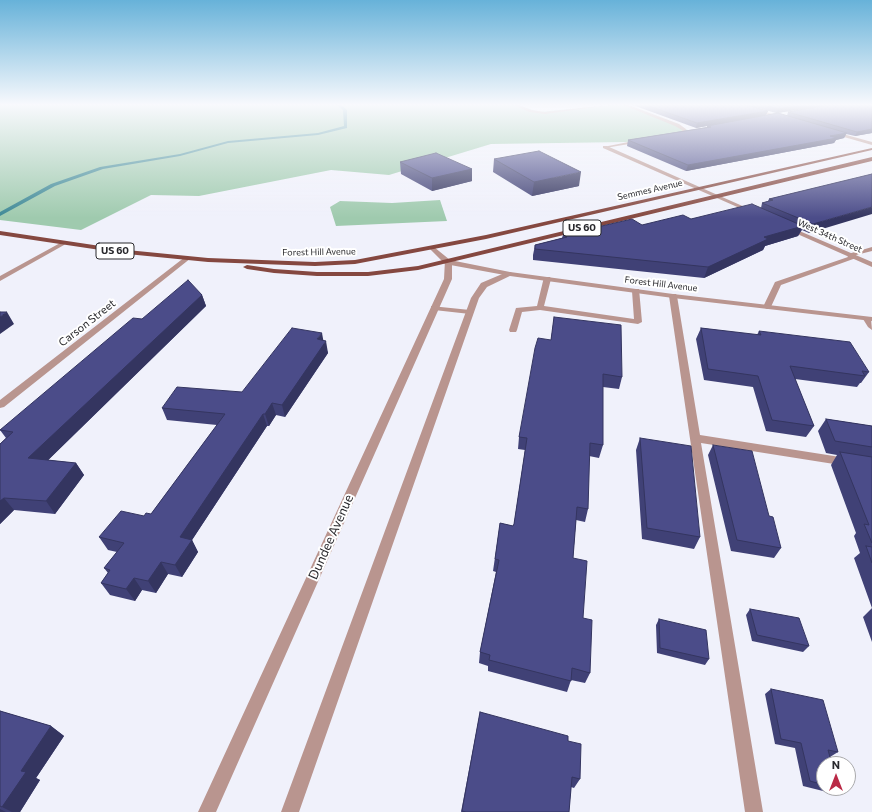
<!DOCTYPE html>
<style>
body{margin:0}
#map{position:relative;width:872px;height:812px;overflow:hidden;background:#f0f1fb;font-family:Commissioner,sans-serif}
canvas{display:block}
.north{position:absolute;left:816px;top:756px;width:40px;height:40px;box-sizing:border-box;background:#fff;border:1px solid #a9a9ab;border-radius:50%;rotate:0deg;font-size:11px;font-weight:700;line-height:16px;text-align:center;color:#29292d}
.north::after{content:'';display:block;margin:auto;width:14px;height:18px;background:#ba2946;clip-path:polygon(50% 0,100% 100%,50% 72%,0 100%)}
</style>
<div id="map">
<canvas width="872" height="812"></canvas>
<div class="north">N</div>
</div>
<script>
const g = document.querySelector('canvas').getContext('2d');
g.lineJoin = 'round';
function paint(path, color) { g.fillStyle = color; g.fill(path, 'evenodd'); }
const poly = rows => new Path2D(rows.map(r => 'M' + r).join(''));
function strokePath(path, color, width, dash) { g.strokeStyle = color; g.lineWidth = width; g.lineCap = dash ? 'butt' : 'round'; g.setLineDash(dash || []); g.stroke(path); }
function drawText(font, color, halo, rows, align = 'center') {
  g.font = font + ' Commissioner,sans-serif'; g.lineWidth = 4; g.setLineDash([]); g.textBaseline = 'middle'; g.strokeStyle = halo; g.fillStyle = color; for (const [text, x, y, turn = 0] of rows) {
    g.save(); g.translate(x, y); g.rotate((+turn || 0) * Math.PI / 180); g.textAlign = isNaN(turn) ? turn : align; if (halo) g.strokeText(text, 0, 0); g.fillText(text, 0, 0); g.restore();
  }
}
paint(poly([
 [0,104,514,104,539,112,622,104,693,132,626,142,491,144,389,175,331,170,199,196,151,195,81,230,0,220],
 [440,200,447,221,336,226,330,207,340,201,392,203]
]), '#9fcaae');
paint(poly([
 [336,104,340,104,347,110,347,128,318,135,228,143,180,156,103,169,55,186,0,216,0,212,51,184,100,167,180,154,228,141,318,133,344,126,343,110,336,104]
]), '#3d8895');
paint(poly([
 [621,104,626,104,679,124,686,129,685,133,681,134,682,130,675,126,621,104],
 [639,140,641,142,605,148,603,147,639,140],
 [872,247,872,251,856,255,856,258,781,285,770,309,767,309,763,307,775,282,848,257,847,255,848,254,872,247],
 [544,277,550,277,551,279,544,306,634,319,632,291,636,289,639,289,642,322,638,324,540,310,522,312,517,330,516,332,510,332,509,330,516,308,537,306,544,277],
 [670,294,676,294,677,296,700,435,872,462,872,470,701,443,763,812,745,812,669,296,670,294],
 [431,306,470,310,474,312,470,314,434,310,431,310,431,306]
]), '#b9958f');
paint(poly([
 [512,104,517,104,531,110,545,112,617,104,545,114,529,112,512,104],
 [733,104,739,104,786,118,783,119,733,104],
 [832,131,872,142,872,145,830,133,832,131],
 [603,146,607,146,756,212,751,213,603,148,603,146],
 [786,227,790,227,872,262,872,267,786,229,786,227],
 [62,242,65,244,64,245,0,281,0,276,62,242],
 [185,257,191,258,4,407,0,408,0,400,185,257],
 [445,260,452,262,452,279,216,812,198,812,444,279,445,260],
 [507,272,510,272,514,274,487,287,479,298,299,812,281,812,471,298,481,283,507,272],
 [864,317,870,317,871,319,872,330,868,327,863,319,864,317]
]), '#b9958f');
paint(poly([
 [430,247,434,247,450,260,510,272,673,294,872,317,872,321,673,298,510,276,445,264,430,249,430,247]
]), '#b9958f');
paint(poly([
 [872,148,872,150,486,239,355,264,315,266,208,262,127,254,0,235,0,231,127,250,208,258,315,262,355,260,486,235,872,148],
 [872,157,872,161,418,270,368,276,317,276,274,273,247,269,243,267,247,265,274,269,317,272,368,272,418,266,872,157]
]), '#854840');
paint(poly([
 [630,104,743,104,768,111,766,115,776,113,744,104,872,104,872,133,855,136,846,134,844,138,836,140,834,143,686,171,627,146,628,140,707,127,707,126,696,128],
 [808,108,788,112,787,116,778,113],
 [494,159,579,186,532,196,493,172],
 [400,162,472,169,472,181,432,191,401,174],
 [872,174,809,233,802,230,798,236,765,246,763,250,704,278,533,260,533,255,535,245,562,238,563,235,691,219,761,208,762,203,768,201,769,199],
 [202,295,206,306,48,460,76,463,84,475,55,514,14,510,0,524,0,444,6,438,0,430,142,319],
 [554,317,622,377,619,389,603,387,603,445,599,458,589,456,588,509,585,522,576,520,573,558,583,618,590,673,585,683,571,680,567,692,488,671,488,666,479,663,480,652,496,572,493,571,500,523,513,526,514,524,525,450,518,449,519,437,551,340],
 [701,328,757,335,759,331,869,372,861,383,860,383,857,387,795,379,814,426,806,437,766,431,753,387,704,380,696,339],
 [323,340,328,353,285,417,276,415,269,426,267,426,192,540,198,552,182,577,168,574,156,593,142,590,135,601,110,595,101,583,108,573,104,568,117,552,108,550,99,537,144,516,151,514,217,425,167,420,162,408,242,392],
 [826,419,872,426,872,642,863,617,872,608,854,558,860,553,854,536,856,533,831,465,837,455,826,453,818,431],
 [640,438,700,537,694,549,642,539,636,450],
 [713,445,781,548,774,558,731,551,708,455],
 [750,609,809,646,803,652,752,641,746,615],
 [659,619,709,659,705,665,657,653,656,625],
 [771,689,838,752,830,757,824,764,824,788,838,788,838,789,831,793,803,786,795,748,775,744,765,694],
 [0,711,51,726,64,736,36,778,40,780,20,812,0,812],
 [480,712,568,741,580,779,574,788,571,787,569,812,461,812]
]), '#404176');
paint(poly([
 [551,104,561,104,550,105],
 [812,104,837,104,776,113,778,109],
 [768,111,766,115,696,128,697,123],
 [872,129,872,133,855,136,857,132],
 [847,133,844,138,836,140,834,143,686,171,688,165],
 [472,169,472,181,432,191,432,178],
 [581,172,579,186,532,196,534,182],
 [872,207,872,214,809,233,813,224],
 [803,226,798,236,765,246,763,250,704,278,708,267,764,237],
 [202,295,206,306,37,471,28,458],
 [7,312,14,324,0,334,0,317],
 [322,333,324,344,317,339],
 [326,341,328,353,285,417,282,405],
 [272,403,276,415,269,426,265,414],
 [263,414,267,426,192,540,198,552,182,577,175,565,180,537],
 [76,463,84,475,55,514,46,501],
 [4,498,14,510,0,524,0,501],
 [161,562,168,574,156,593,148,581],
 [134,578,142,590,135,601,126,589],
 [51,726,64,736,36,778,40,780,20,812,12,812,2,807,21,771],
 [0,809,6,812,0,812]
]), '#343560');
const building = poly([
 [643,104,743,104,768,111,697,123,643,104],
 [760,104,812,104,778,109,760,104],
 [833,104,872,104,872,129,857,132,788,112,833,104],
 [778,113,847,133,830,136,837,138,688,165,628,140,711,127,707,126,778,113],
 [539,151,581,172,534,182,494,159,539,151],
 [436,153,472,169,432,178,400,162,436,153],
 [872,174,872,207,813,224,762,203,773,200,769,199,872,174],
 [752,204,803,226,764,237,768,239,708,267,535,249,535,245,567,237,563,235,632,219,642,225,683,215,691,219,752,204],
 [188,280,202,295,28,458,76,463,46,501,4,498,0,501,0,444,13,432,0,430,133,318,142,319,188,280],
 [0,312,7,312,0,317,0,312],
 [554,317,621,325,622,377,603,374,603,445,590,443,588,509,577,507,573,558,587,561,583,618,592,620,590,673,572,668,571,681,489,660,490,655,480,652,499,560,495,559,500,523,513,526,514,524,527,438,519,437,535,348,538,338,551,340,554,317],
 [292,328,322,333,317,339,326,341,282,405,272,403,265,414,263,414,180,537,192,540,175,565,161,562,148,581,134,578,126,589,101,583,110,570,104,568,124,543,99,537,121,511,144,516,146,513,151,514,225,414,162,408,177,387,242,392,292,328],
 [701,328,761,335,759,331,850,342,869,372,862,371,865,376,790,366,814,426,772,420,758,376,708,369,701,328],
 [826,419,872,426,872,447,835,441,826,419],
 [640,438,691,446,700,537,647,528,640,438],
 [713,445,752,451,769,516,773,517,781,548,737,540,713,445],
 [840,452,872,457,872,543,864,524,869,525,840,452],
 [866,546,872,547,872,563,866,546],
 [750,609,799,618,809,646,757,635,750,609],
 [659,619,706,630,709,659,660,648,659,619],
 [771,689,823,700,838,752,828,750,832,764,824,764,824,785,810,781,801,743,781,739,771,689],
 [0,711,51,726,21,771,26,772,2,807,0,806,0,711],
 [480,712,568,736,568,741,581,744,580,779,572,777,569,812,466,812,462,811,480,712]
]);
paint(building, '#4b4c89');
strokePath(building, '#343560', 1);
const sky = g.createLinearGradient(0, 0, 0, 218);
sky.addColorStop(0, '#67b2d9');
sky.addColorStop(0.48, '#f8f9fd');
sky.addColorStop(1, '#f8f9fd00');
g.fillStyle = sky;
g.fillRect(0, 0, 872, 218);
drawText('9px', '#29292d', '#fff', [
 ["Semmes Avenue",650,190,-13],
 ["West 34th Street",830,236,24],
 ["Forest Hill Avenue",319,252,-1],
 ["Forest Hill Avenue",661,284,7]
]);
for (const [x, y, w] of [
 [582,228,38],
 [115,251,38]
]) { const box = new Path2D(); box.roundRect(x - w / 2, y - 8, w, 16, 3); g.fillStyle = '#fff'; g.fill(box); strokePath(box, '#29292d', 1); }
drawText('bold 10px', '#29292d', null, [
 ["US 60",582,228],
 ["US 60",115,251]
]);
drawText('11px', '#29292d', '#fff', [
 ["Carson Street",87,323,-38]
]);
drawText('13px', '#29292d', '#fff', [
 ["Dundee Avenue",331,537,-66]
]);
</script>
